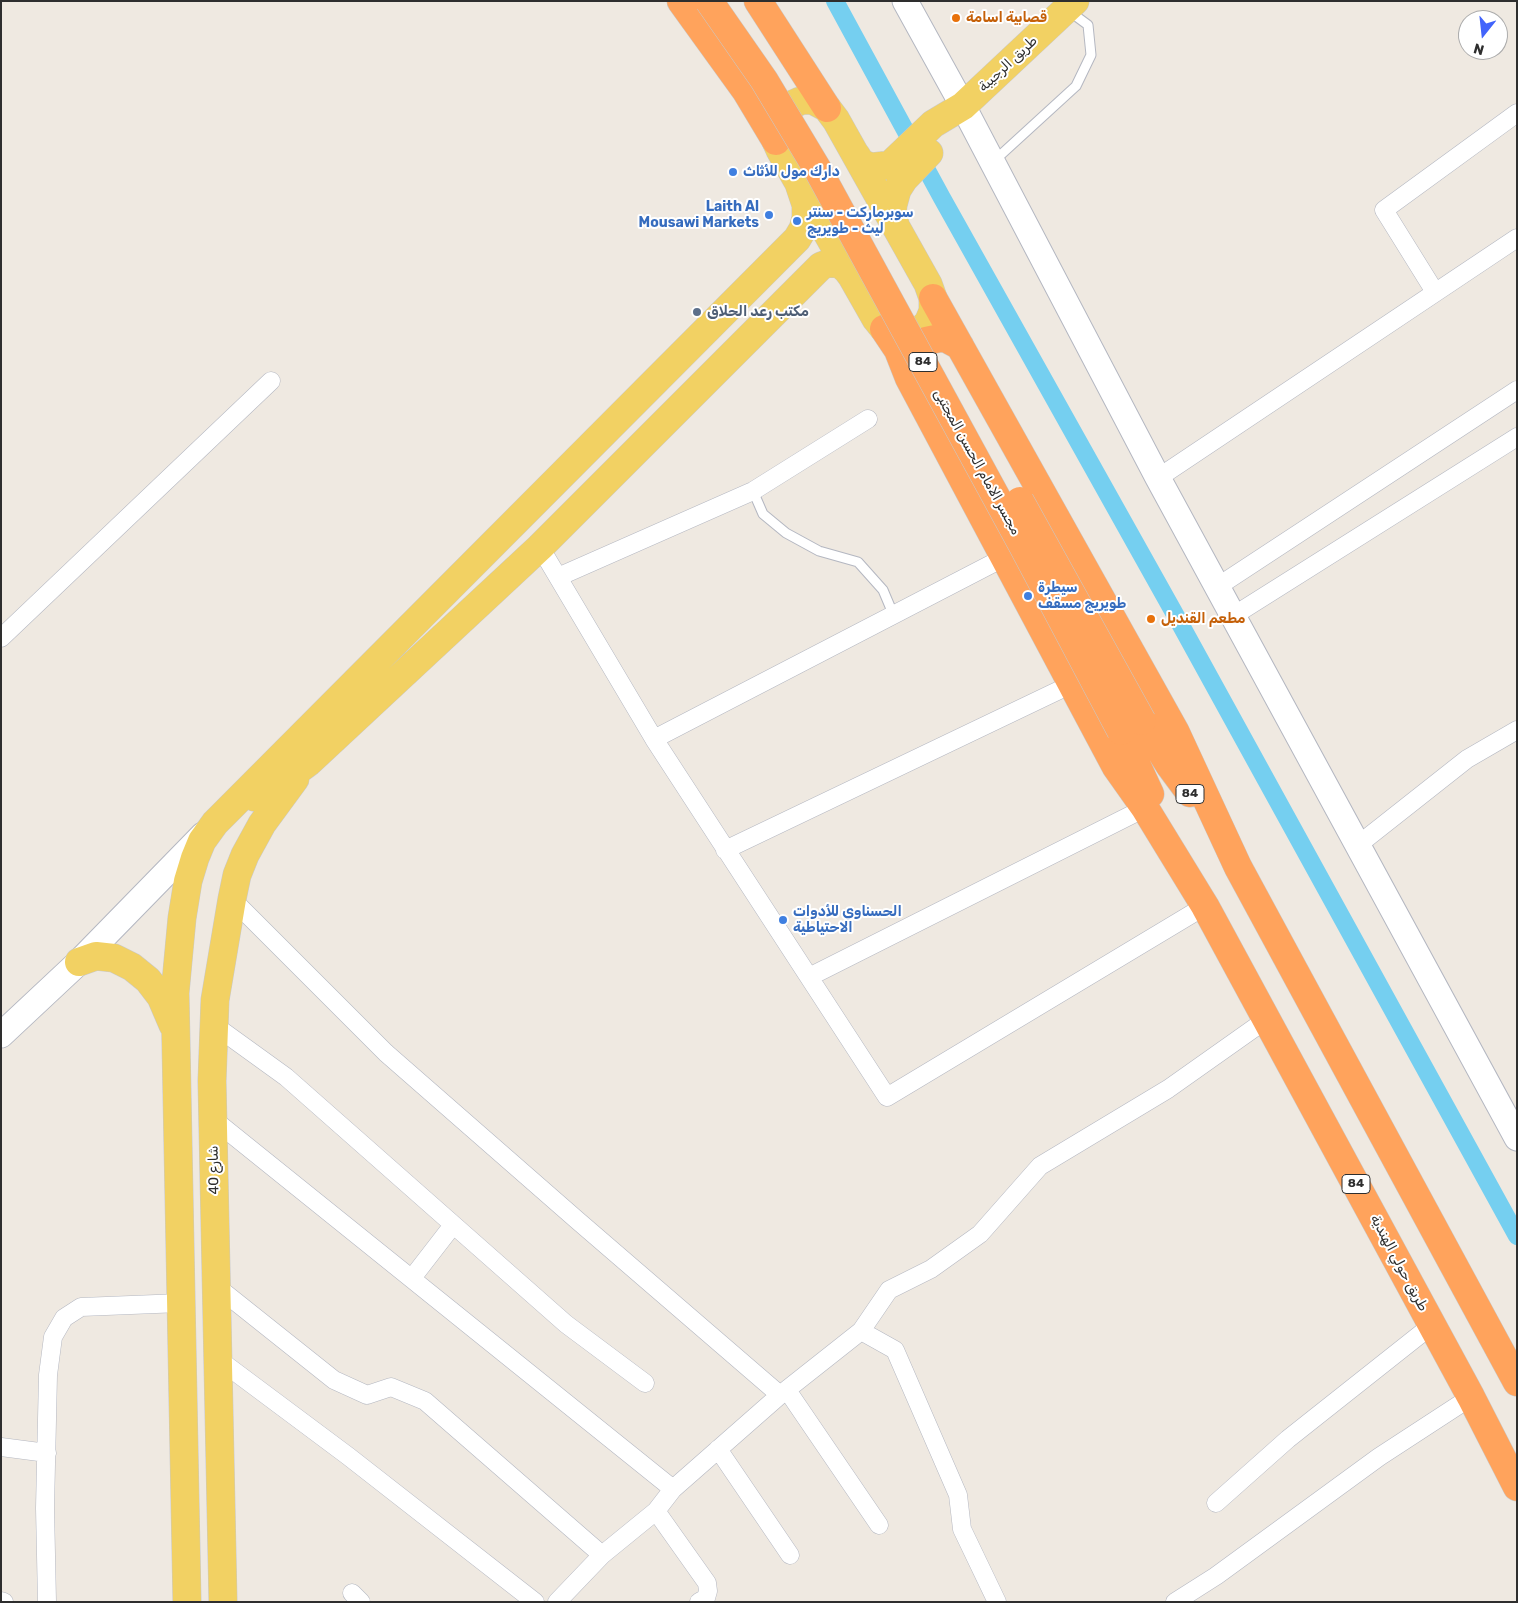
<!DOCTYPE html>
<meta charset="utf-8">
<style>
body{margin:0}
#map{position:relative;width:1518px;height:1603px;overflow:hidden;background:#efe9e1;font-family:Rubik,sans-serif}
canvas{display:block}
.frame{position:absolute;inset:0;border:2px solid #2e2e2e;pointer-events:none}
.north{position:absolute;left:1458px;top:10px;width:50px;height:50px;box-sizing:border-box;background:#fff;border:1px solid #ababab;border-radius:50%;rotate:196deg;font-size:14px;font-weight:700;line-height:20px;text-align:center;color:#2e2e2e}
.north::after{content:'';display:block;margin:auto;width:18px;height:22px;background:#4264fb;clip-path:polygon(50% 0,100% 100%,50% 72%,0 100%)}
</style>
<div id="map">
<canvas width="1518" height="1603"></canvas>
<div class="frame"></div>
<div class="north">N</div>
</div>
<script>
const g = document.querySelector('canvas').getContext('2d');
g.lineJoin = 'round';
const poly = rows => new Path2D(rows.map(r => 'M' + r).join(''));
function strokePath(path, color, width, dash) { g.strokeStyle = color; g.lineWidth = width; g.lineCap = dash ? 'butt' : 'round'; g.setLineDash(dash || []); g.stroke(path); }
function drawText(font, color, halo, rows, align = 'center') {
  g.font = font + ' Rubik,Vazirmatn,sans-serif'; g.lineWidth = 4; g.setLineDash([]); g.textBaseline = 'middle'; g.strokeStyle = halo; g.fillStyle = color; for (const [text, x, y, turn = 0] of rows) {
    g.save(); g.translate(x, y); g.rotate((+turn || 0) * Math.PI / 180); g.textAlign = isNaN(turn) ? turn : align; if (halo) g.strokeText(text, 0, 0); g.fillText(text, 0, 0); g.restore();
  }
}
strokePath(poly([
 [835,1,942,198,1172,609,1517,1236]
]), '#75cff0', 18);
const lane = poly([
 [994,161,1076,86,1091,55,1088,25,1069,11],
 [753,491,763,514,786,533,819,551,858,562,883,590,894,616]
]);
const street = poly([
 [1435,292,1384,210,1517,113],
 [1158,478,1517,238],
 [540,547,654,739,887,1097,1205,906],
 [558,577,753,491,868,419],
 [1217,587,1517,390],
 [1233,616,1517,437],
 [1,638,271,381],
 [654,739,1005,557],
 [1358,845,1467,759,1517,730],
 [725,850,1072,684],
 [232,899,386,1053,577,1220,780,1395],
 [809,977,1145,808],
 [214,1025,286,1077,566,1324,645,1383],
 [213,1119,673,1489],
 [412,1278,453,1225],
 [216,1286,334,1380,367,1395,391,1387,425,1401,602,1555],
 [861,1331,895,1350,958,1495,962,1529,997,1602],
 [218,1359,348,1456,535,1602],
 [787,1390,879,1525],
 [1,1447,47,1453],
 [718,1449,790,1555],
 [1216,1503,1288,1439,1432,1325],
 [656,1511,707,1583,708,1591,706,1598,699,1602],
 [352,1593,361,1602],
 [1,1601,4,1602],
 [47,1602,45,1508,48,1375,53,1337,64,1318,81,1307,181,1303],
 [557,1602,602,1555,656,1511,673,1489,780,1395,861,1331,889,1290,931,1269,980,1234,1040,1166,1168,1089,1267,1019],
 [1175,1602,1216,1576,1379,1457,1471,1397]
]);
const secondary = poly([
 [905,1,963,106,1158,478,1517,1138],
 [1,1035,79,962,203,835]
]);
const primary = poly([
 [807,100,814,101,827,108,836,120,928,284,933,298,933,311,928,323,918,332,912,335,898,336,884,329,876,319,780,150,776,141,776,125,778,118,787,107,800,101,807,100],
 [856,155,861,163,871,167,890,165,933,124,963,106,1075,1],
 [896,227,892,215,893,205,897,190,904,179,929,153],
 [254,797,286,779,309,762,540,547,821,266,829,263,840,264,847,270,853,278],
 [79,962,96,956,114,958,132,967,148,980,161,997,173,1025],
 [187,1602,175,993,182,918,188,881,195,858,202,841,215,823,797,239,803,229,806,218,806,205,799,184],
 [223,1602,212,1081,215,1000,232,899,237,875,245,855,262,824,295,779]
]);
const highway = poly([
 [681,1,746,91,776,141],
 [758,1,827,108],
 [933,298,1175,731,1238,867,1517,1382],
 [884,329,898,350,909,378,1116,767,1145,808,1205,906,1471,1397,1517,1487],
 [909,372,911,356,920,345,926,341,940,338,947,339,960,346],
 [1142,721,1170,766,1190,793],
 [1121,731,1150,794]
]);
strokePath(lane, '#b4b7c1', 11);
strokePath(street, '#b4b7c1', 19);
strokePath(secondary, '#b4b7c1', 27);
strokePath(primary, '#c9c9c9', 29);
strokePath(highway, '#c9c9c9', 29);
strokePath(lane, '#fff', 9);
strokePath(street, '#fff', 18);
strokePath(secondary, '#fff', 25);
strokePath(primary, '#f2d163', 28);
strokePath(highway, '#ffa35c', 28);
const highwayBridge = poly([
 [709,1,764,80,818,170,1024,548,1121,731],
 [1020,501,1142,721]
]);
strokePath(highwayBridge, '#c9c9c9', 29, []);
strokePath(highwayBridge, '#ffa35c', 28);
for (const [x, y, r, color] of [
 [956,18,5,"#e8710a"],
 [733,172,5,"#3f7fe0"],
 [769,215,5,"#3f7fe0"],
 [797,221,5,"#3f7fe0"],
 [697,312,5,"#5c6f8a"],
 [1028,596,5,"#3f7fe0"],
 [1151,619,5,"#e8710a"],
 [783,920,5,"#3f7fe0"]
]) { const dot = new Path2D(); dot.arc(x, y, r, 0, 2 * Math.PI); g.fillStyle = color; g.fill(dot); strokePath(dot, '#fff', 2); }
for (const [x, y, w] of [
 [923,362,28],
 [1190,794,28],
 [1356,1184,28]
]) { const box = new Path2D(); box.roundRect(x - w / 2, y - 9.5, w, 19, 4); g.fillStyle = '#fff'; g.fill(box); strokePath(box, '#2e2e2e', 1); }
drawText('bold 12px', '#2e2e2e', null, [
 ["84",923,362],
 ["84",1190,794],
 ["84",1356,1184]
]);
drawText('bold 14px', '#c56008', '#fff', [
 ["قصابية اسامة",966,18],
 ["مطعم القنديل",1161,619]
], 'left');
drawText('14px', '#2e2e2e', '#fff', [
 ["طريق الرجيبة",1008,64,-43],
 ["مجسر الامام الحسن المجتبى",977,462,61],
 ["شارع 40",214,1170,-91],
 ["طريق حولي الهندية",1399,1263,62]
]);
drawText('bold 14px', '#366cbe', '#fff', [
 ["دارك مول للأثاث",743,172],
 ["Laith Al",759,207,"right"],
 ["Mousawi Markets",759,223,"right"],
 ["سوبرماركت - سنتر",807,213],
 ["ليث - طويريج",807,229],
 ["سيطرة",1038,588],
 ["طويريج مسقف",1038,604],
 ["الحسناوي للأدوات",793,912],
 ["الاحتياطية",793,928]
], 'left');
drawText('bold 14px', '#4e5e75', '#fff', [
 ["مكتب رعد الحلاق",707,312]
], 'left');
</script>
